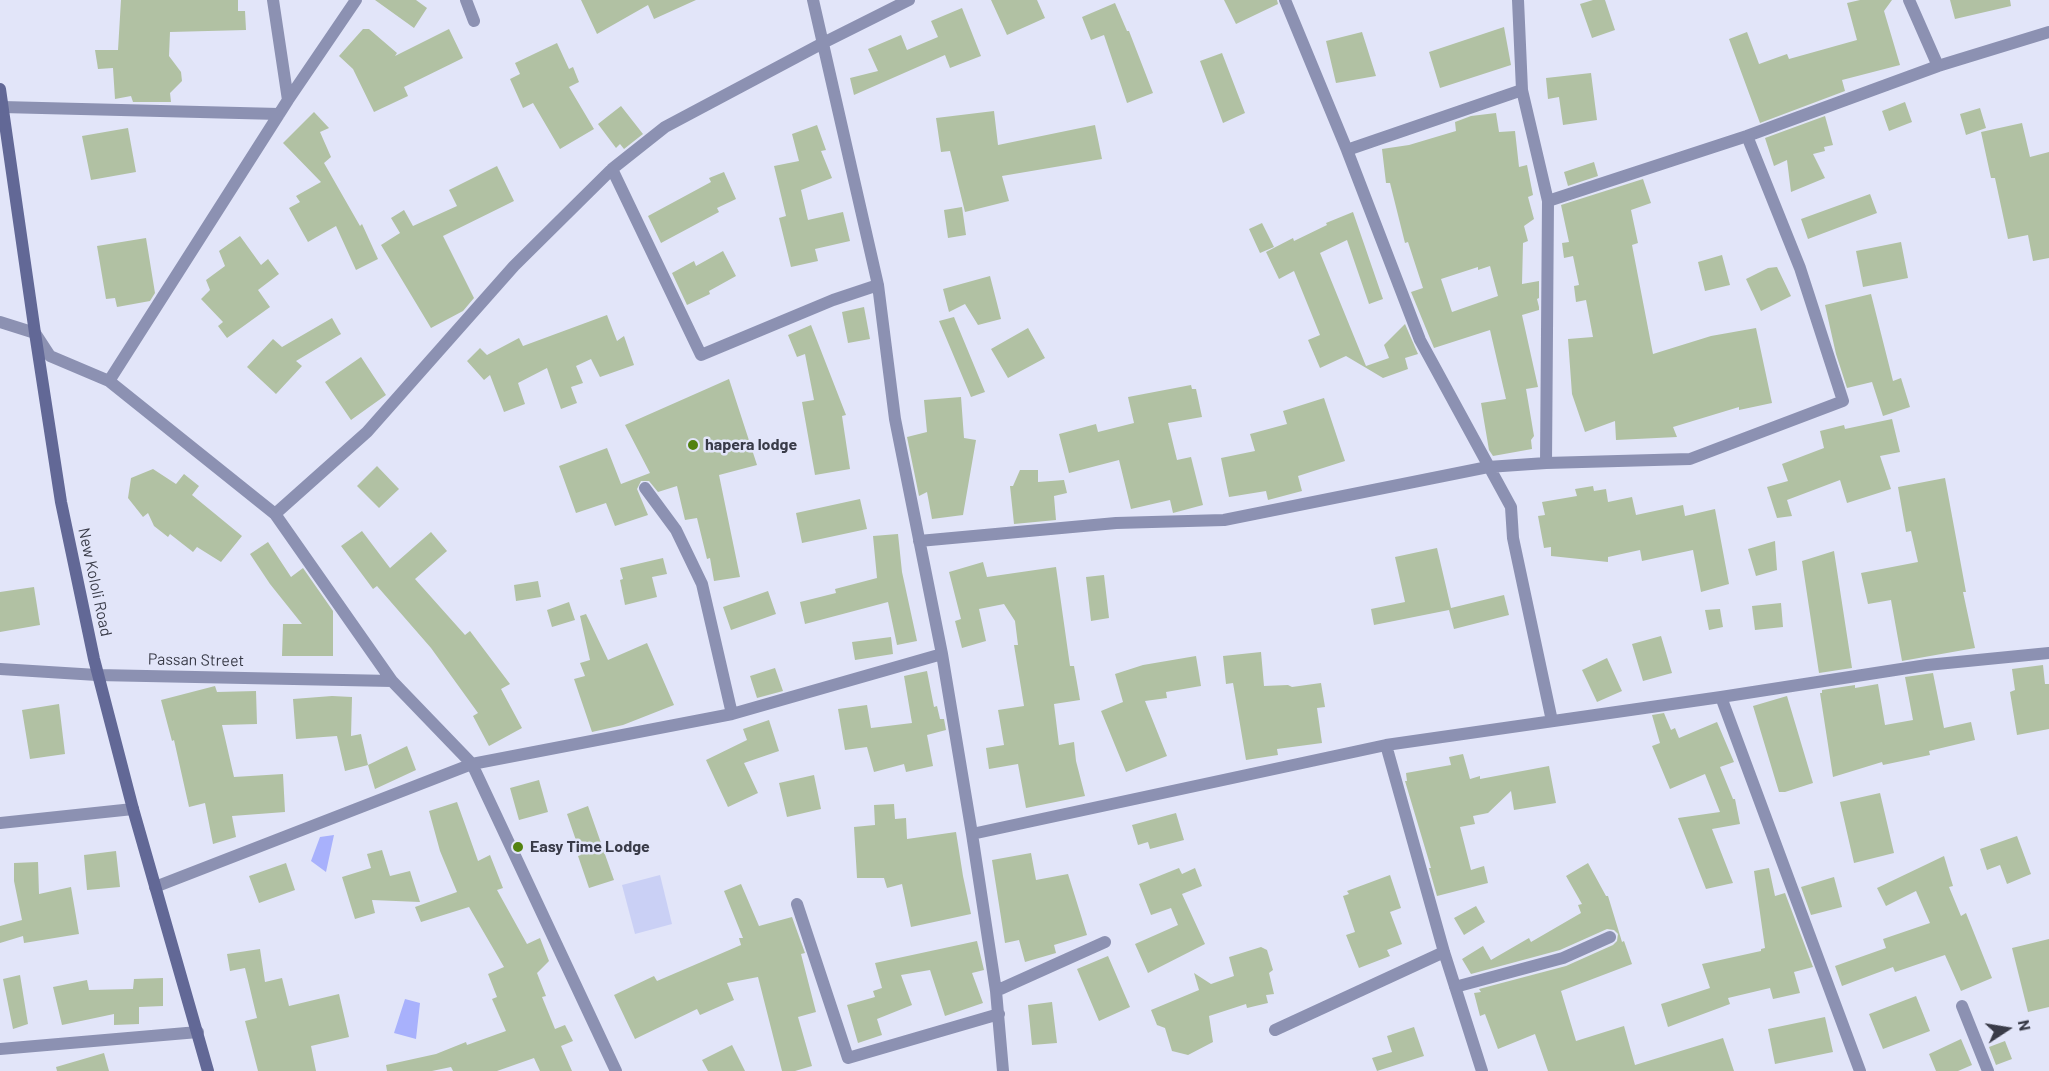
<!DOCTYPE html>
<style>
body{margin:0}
#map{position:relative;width:2049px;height:1071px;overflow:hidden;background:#e2e5f9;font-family:Barlow,sans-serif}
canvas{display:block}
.north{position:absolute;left:1977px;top:999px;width:60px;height:60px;-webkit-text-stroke:4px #e2e5f9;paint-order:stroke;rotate:78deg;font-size:16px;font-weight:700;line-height:24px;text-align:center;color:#393b48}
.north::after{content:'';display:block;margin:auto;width:21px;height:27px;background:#393b48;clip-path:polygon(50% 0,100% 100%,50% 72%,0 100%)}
</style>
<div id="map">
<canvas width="2049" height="1071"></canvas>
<div class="north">N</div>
</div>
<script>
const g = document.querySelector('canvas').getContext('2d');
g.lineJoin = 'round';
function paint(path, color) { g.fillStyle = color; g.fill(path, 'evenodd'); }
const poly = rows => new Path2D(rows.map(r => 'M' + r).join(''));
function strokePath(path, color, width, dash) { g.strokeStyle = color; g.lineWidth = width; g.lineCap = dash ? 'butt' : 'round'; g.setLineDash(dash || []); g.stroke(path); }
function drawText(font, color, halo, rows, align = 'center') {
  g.font = font + ' Barlow,sans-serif'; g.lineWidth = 5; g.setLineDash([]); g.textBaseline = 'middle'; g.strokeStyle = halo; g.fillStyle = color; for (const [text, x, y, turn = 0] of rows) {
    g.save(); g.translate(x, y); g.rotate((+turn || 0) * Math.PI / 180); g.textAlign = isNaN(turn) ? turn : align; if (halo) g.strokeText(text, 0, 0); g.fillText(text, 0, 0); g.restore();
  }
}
paint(poly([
 [660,875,672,924,635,934,622,885]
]), '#cad0f5');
paint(poly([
 [334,835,326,872,311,861,320,837],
 [405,999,420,1003,416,1039,394,1033]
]), '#a8b1fc');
paint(poly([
 [121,0,238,0,238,11,245,11,246,30,170,32,169,56,181,72,182,81,170,93,171,102,133,102,131,96,115,99,113,68,98,69,95,50,118,50],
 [375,0,416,0,427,8,414,28],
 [581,0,696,0,654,19,648,5,597,34],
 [991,0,1037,0,1045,18,1007,35],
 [1224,0,1277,0,1278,4,1236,24],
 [1593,0,1605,0,1615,30,1592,38,1580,4],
 [1860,0,1892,0,1884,11,1900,65,1842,80,1845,91,1760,123,1729,39,1747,32,1759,64,1787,54,1789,59,1857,40,1847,3],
 [1950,0,2010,0,2011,6,1955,19],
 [1115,3,1127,31,1129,31,1153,93,1127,103,1104,35,1091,40,1082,17],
 [962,8,981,56,950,68,945,55,854,95,850,78,878,71,868,49,901,35,907,50,938,37,931,21],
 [1504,27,1511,65,1440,88,1429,52],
 [363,29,369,29,397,53,395,56,449,29,463,58,404,87,408,96,374,112,353,69,339,56],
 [1362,32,1376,76,1336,83,1326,41],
 [557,43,569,69,573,67,579,82,569,87,594,129,560,149,533,103,523,108,510,79,520,74,515,63],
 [1222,53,1245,113,1223,123,1200,61],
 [1591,73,1597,120,1563,125,1559,97,1548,99,1546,78],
 [1905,102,1912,122,1889,131,1882,111],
 [621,106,643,134,624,149,620,144,616,148,598,124],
 [1980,108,1986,128,1966,135,1960,114],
 [994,111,998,145,1095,125,1102,159,1002,176,1009,201,965,212,950,151,941,152,936,118],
 [314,112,329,128,320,132,331,157,324,163,360,226,362,224,378,259,356,270,336,226,308,242,289,208,300,202,296,196,321,182,283,143],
 [1496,113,1499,132,1515,131,1519,167,1527,165,1533,195,1528,197,1534,219,1524,226,1528,241,1523,243,1522,284,1539,281,1539,298,1537,299,1539,307,1539,310,1522,315,1538,387,1526,389,1534,436,1531,440,1532,449,1493,456,1489,450,1481,403,1506,399,1490,330,1434,348,1411,292,1423,288,1408,242,1405,243,1390,183,1386,183,1382,149,1409,145,1456,131,1455,122,1471,116],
 [1490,266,1498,296,1452,312,1441,279,1478,267,1478,270],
 [1825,116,1833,145,1824,147,1825,151,1813,154,1825,178,1791,192,1787,160,1774,166,1765,138],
 [2022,123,2030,157,2049,152,2049,258,2033,261,2028,235,2008,239,1995,178,1991,178,1981,132],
 [817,125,826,150,821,151,832,178,801,190,808,220,843,212,850,241,815,249,818,261,791,267,779,218,786,216,774,166,799,161,792,134],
 [128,128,136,172,91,180,82,136],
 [1594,162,1598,176,1568,186,1564,172],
 [497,166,514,201,443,236,474,298,463,311,431,328,381,245,400,233,391,218,404,210,413,226,457,206,449,190],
 [724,172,736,199,717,208,719,212,661,243,648,216,711,182,709,178],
 [1643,179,1651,203,1631,210,1638,243,1632,245,1653,354,1711,336,1756,328,1772,403,1739,410,1739,407,1673,427,1677,437,1616,440,1615,421,1585,432,1572,394,1568,339,1593,337,1586,300,1576,302,1574,286,1579,285,1573,256,1564,258,1562,243,1569,242,1561,205],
 [1870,194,1877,213,1808,239,1801,219],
 [962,207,966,235,948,238,944,210],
 [1353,212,1383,299,1369,304,1347,240,1320,253,1366,366,1389,358,1384,345,1405,324,1418,354,1405,358,1408,369,1383,378,1346,356,1320,368,1308,340,1320,335,1294,271,1279,279,1266,252,1293,238,1294,241,1327,225,1326,223],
 [1262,223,1274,247,1260,253,1249,229],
 [240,236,261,265,268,259,279,274,258,290,270,307,227,338,218,326,223,322,201,299,210,290,206,280,225,266,219,251],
 [146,238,155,293,150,301,117,307,115,298,106,299,97,246],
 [1901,242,1908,278,1863,287,1856,251],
 [723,251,736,276,709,291,710,294,687,305,672,273,694,261,696,266],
 [1722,255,1730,285,1705,291,1698,262],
 [1777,267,1791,296,1761,311,1746,279,1768,268],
 [990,276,1001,319,978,325,965,304,949,312,943,289],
 [1871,294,1893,381,1901,378,1910,407,1883,416,1872,382,1847,388,1836,354,1825,305],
 [864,307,870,339,848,343,842,312],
 [607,315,617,341,624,336,634,365,600,377,591,359,576,366,583,383,571,387,577,403,561,409,547,368,518,383,525,404,504,412,490,375,484,380,467,361,480,348,487,355,519,338,523,346],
 [954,317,985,392,971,397,939,321],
 [332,318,341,334,296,361,302,366,276,394,247,367,273,339,282,347],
 [811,325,846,415,842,416,850,469,815,475,802,402,814,400,805,354,797,357,788,335],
 [1028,328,1045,358,1008,378,991,349],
 [361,357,386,395,351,420,325,382],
 [729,379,757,465,719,475,740,577,714,581,710,558,707,559,697,518,685,520,677,486,658,492,649,481,641,481,637,489,648,515,615,526,606,503,576,513,559,466,607,448,621,484,650,473,625,425],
 [1191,385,1192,389,1196,389,1202,417,1168,423,1177,460,1191,457,1203,505,1173,513,1170,500,1131,509,1119,460,1069,473,1059,434,1096,424,1098,432,1134,423,1128,397],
 [961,397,964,438,976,440,963,515,932,519,927,492,919,496,907,437,927,432,924,400],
 [1324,398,1345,461,1298,476,1302,491,1268,500,1266,491,1229,497,1221,458,1255,451,1250,434,1287,424,1283,411],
 [1892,419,1900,452,1880,456,1891,489,1847,503,1840,480,1787,500,1792,516,1777,518,1767,487,1788,481,1782,464,1824,448,1820,431,1844,425,1845,429],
 [377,466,399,489,379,508,357,486],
 [153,469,176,484,184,474,199,486,192,495,242,536,221,562,197,547,193,552,170,534,168,537,154,526,148,513,143,517,128,498,131,478],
 [1020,470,1038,470,1038,482,1064,480,1067,493,1054,496,1056,520,1014,524,1010,486,1013,486],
 [1945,478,1966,592,1963,592,1975,648,1902,661,1891,600,1868,604,1861,573,1918,562,1911,531,1906,532,1898,487],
 [1593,486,1594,491,1606,489,1608,502,1632,497,1636,515,1683,505,1685,516,1715,509,1729,584,1701,592,1693,550,1642,561,1640,550,1608,557,1608,562,1551,556,1551,547,1544,548,1538,516,1545,515,1542,502,1577,496,1575,489],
 [860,499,867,529,802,543,796,513],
 [362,531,390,568,431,532,447,551,415,579,465,635,470,631,510,684,501,689,522,728,489,746,473,716,478,713,431,648,377,586,373,589,341,546],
 [898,534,902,572,917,641,897,645,888,602,805,624,800,602,836,593,835,589,877,578,873,536],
 [1775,541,1777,570,1756,576,1748,549],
 [268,542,291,577,303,568,333,611,333,656,282,656,283,624,302,624,270,584,250,554],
 [1437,548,1451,608,1504,595,1509,615,1454,629,1449,610,1374,625,1371,609,1405,602,1395,557],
 [1834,551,1852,668,1819,673,1802,561],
 [663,558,667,574,652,577,657,597,625,605,620,580,623,579,620,568],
 [983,562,987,577,1056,567,1070,666,1074,666,1080,700,1054,704,1059,745,1074,742,1076,761,1085,796,1026,808,1018,764,989,769,986,748,1004,745,998,710,1024,706,1014,645,1018,645,1015,621,1004,604,979,609,986,641,962,648,955,621,961,619,949,572],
 [1104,575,1109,618,1091,621,1086,577],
 [538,581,541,597,516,601,514,585],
 [34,587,40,625,0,632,0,592],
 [768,591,776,614,731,630,723,607],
 [569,602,575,620,552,627,547,610],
 [1781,603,1783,627,1755,630,1752,606],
 [1720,609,1723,627,1709,630,1705,610],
 [586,614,608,660,647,643,674,705,623,725,592,732,574,679,585,676,580,663,590,660,580,616],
 [1661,636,1672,673,1643,681,1632,644],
 [891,637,893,654,855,660,852,642],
 [1261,652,1264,686,1288,685,1292,687,1321,683,1325,707,1317,708,1322,743,1277,749,1278,755,1246,760,1233,683,1226,684,1223,656],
 [1196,656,1201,686,1166,692,1167,698,1145,701,1167,756,1126,772,1101,711,1123,702,1115,674,1143,665],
 [1607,658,1622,691,1597,702,1582,670],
 [2043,665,2045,684,2049,684,2049,729,2017,735,2010,692,2015,690,2012,669],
 [775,668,783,691,757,698,750,676],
 [927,671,934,707,937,706,940,719,944,719,946,730,927,735,933,766,906,772,904,764,874,772,867,747,845,750,838,709,867,705,871,728,912,723,904,676],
 [1933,673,1944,728,1971,722,1975,740,1929,751,1930,755,1883,765,1882,762,1833,777,1820,693,1822,693,1822,690,1855,685,1855,688,1878,684,1885,725,1913,720,1905,677],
 [215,686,217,692,256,691,257,724,222,725,234,777,283,774,285,812,232,816,236,837,213,844,205,803,189,807,174,740,172,741,161,700],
 [332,696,352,697,351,736,361,734,368,765,345,771,337,736,296,739,293,699],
 [1787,696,1813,783,1785,792,1779,792,1753,706],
 [59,704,65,754,30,759,22,710],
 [1664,713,1671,730,1675,728,1679,738,1717,722,1734,762,1720,767,1733,799,1735,799,1740,824,1712,829,1733,883,1706,889,1678,818,1720,812,1705,774,1670,789,1652,746,1660,743,1652,715],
 [769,720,779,751,744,763,758,793,728,807,706,760,747,740,743,729],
 [407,746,416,770,375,789,368,765],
 [1463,754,1470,779,1480,776,1480,779,1549,766,1556,803,1514,810,1511,791,1488,813,1473,816,1475,824,1460,827,1471,870,1484,866,1488,883,1437,896,1429,868,1431,868,1405,781,1407,781,1406,773,1451,765,1449,757],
 [814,775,821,809,787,817,779,783],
 [539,780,548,812,519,820,510,788],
 [1880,793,1894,853,1854,863,1840,802],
 [457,802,478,861,490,855,503,888,497,890,527,944,540,938,549,961,537,973,546,996,542,997,555,1029,565,1025,573,1041,561,1046,572,1071,540,1071,534,1058,497,1071,453,1071,451,1067,432,1071,387,1071,386,1065,436,1054,466,1042,467,1045,506,1031,492,999,497,997,488,974,504,967,469,907,421,922,415,907,457,892,440,851,429,811],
 [894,804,895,819,906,818,907,839,956,832,963,876,971,914,911,927,902,884,887,888,884,878,857,878,854,827,875,825,874,805],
 [588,806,614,880,589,888,578,856,581,855,567,814],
 [1176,813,1184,840,1150,849,1148,842,1138,845,1132,825],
 [2017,836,2031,874,2007,884,2000,865,1987,870,1980,849],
 [382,850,390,876,410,871,420,902,372,900,375,913,355,919,342,877,371,868,367,854],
 [116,851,120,887,87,890,84,855],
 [1031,853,1036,880,1068,874,1087,935,1054,945,1056,953,1025,962,1019,940,1005,943,992,860],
 [1944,856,1953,886,1949,887,1961,916,1966,913,1992,978,1961,991,1945,955,1895,972,1893,967,1842,986,1835,966,1886,948,1883,939,1930,923,1916,891,1886,906,1877,888],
 [38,862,39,894,71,887,79,934,24,943,23,936,0,943,0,926,22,920,14,881,14,863],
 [286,863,295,890,259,903,249,876],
 [1588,863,1606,896,1608,896,1622,942,1624,941,1632,964,1561,991,1576,1041,1624,1026,1635,1065,1723,1038,1734,1071,1548,1071,1535,1034,1498,1049,1485,1014,1480,1016,1474,993,1481,992,1479,989,1566,966,1613,945,1617,941,1618,934,1614,930,1607,929,1560,950,1471,974,1462,959,1483,946,1491,960,1529,938,1531,942,1581,913,1578,905,1582,904,1566,876],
 [1179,868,1182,874,1195,868,1202,886,1182,894,1205,944,1148,973,1135,944,1178,925,1171,908,1151,915,1139,884],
 [1769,868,1775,896,1785,893,1813,967,1794,972,1800,993,1773,999,1770,988,1728,998,1730,1004,1668,1027,1661,1004,1710,988,1702,964,1761,951,1761,949,1765,948,1754,871],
 [1390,875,1401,908,1390,912,1402,944,1387,950,1390,956,1359,968,1346,935,1355,932,1343,896,1349,894,1347,891],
 [1834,877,1842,907,1811,915,1801,887],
 [741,884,759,926,792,917,805,953,801,954,816,1012,798,1017,812,1066,795,1071,782,1071,758,977,727,983,734,1000,700,1015,697,1009,635,1039,614,995,654,976,657,981,741,945,739,938,743,938,724,891],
 [1476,906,1485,922,1464,935,1454,918],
 [2049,939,2049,1007,2028,1012,2012,948],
 [977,941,984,970,972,973,983,1003,945,1016,930,970,901,975,912,1005,877,1019,882,1035,858,1043,847,1005,875,997,873,991,882,988,875,963],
 [1261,947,1267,950,1273,970,1269,973,1274,994,1266,995,1268,1003,1247,1008,1246,1004,1209,1016,1213,1042,1188,1055,1172,1051,1165,1028,1157,1025,1151,1010,1199,990,1194,973,1211,984,1234,976,1229,957],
 [260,949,265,982,282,978,289,1006,339,994,349,1037,311,1046,316,1071,258,1071,245,1021,257,1018,245,968,230,971,227,954],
 [1108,956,1130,1007,1099,1021,1077,969],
 [20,975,28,1024,13,1029,3,979],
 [163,978,163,1006,139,1007,139,1024,114,1025,114,1014,62,1025,53,987,87,980,89,990,133,989,134,979],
 [1916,996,1930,1031,1883,1049,1869,1014],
 [1052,1002,1057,1043,1032,1045,1028,1005],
 [1825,1017,1833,1052,1775,1064,1768,1029],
 [1414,1027,1424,1056,1377,1071,1372,1058,1392,1052,1387,1036],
 [1961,1039,1972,1065,1958,1071,1936,1071,1929,1054],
 [2005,1041,2012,1059,1996,1065,1989,1047],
 [732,1045,745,1071,708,1071,702,1060],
 [104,1053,109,1071,57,1071,56,1067]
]), '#b1c1a3');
strokePath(poly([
 [273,0,288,100],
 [466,0,474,21],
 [813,0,878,285,895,419,942,654,972,834,996,991,1003,1071],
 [1285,0,1347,150,1420,340,1511,507,1513,538,1552,721],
 [1518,0,1522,90,1548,201,1546,463],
 [1909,0,1938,66],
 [2,107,279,114],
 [1347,150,1522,90],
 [612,169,701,355,833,300,878,285],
 [1548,201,1747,136,1938,66,2049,32],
 [0,322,35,333,50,356,109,381,275,514,392,681,472,764,616,1071],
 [109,381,288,100,356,0],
 [645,488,676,530,702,584,732,714],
 [275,514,367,432,514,266,612,169,665,127,823,43,909,0],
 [919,541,1116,523,1224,520,1488,467,1546,463,1690,459,1843,401,1800,268,1747,136],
 [0,669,97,675,392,681],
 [1721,697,1860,1071],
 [1386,745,1444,952,1482,1071],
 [0,823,133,809],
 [972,834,1386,745,1721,697,1927,665,2049,653],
 [155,887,472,764,732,714,942,654],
 [797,904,848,1058,999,1014],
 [1455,987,1563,958,1610,937],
 [996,991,1105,942],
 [1962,1006,1988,1071],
 [1275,1030,1444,952],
 [0,1049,198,1032]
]), '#8c91b2', 12);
strokePath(poly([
 [0,89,35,333,61,502,94,659,133,809,208,1071]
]), '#626896', 12);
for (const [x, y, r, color] of [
 [693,445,6,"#538210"],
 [518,847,6,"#538210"]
]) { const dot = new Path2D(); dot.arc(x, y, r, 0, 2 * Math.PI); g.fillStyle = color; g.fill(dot); strokePath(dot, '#e2e5f9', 2); }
drawText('bold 16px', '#393b48', '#e2e5f9', [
 ["hapera lodge",705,445],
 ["Easy Time Lodge",530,847]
], 'left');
drawText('16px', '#393b48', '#e2e5f9', [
 ["New Kololi Road",95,582,78],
 ["Passan Street",196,660,1]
]);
</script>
